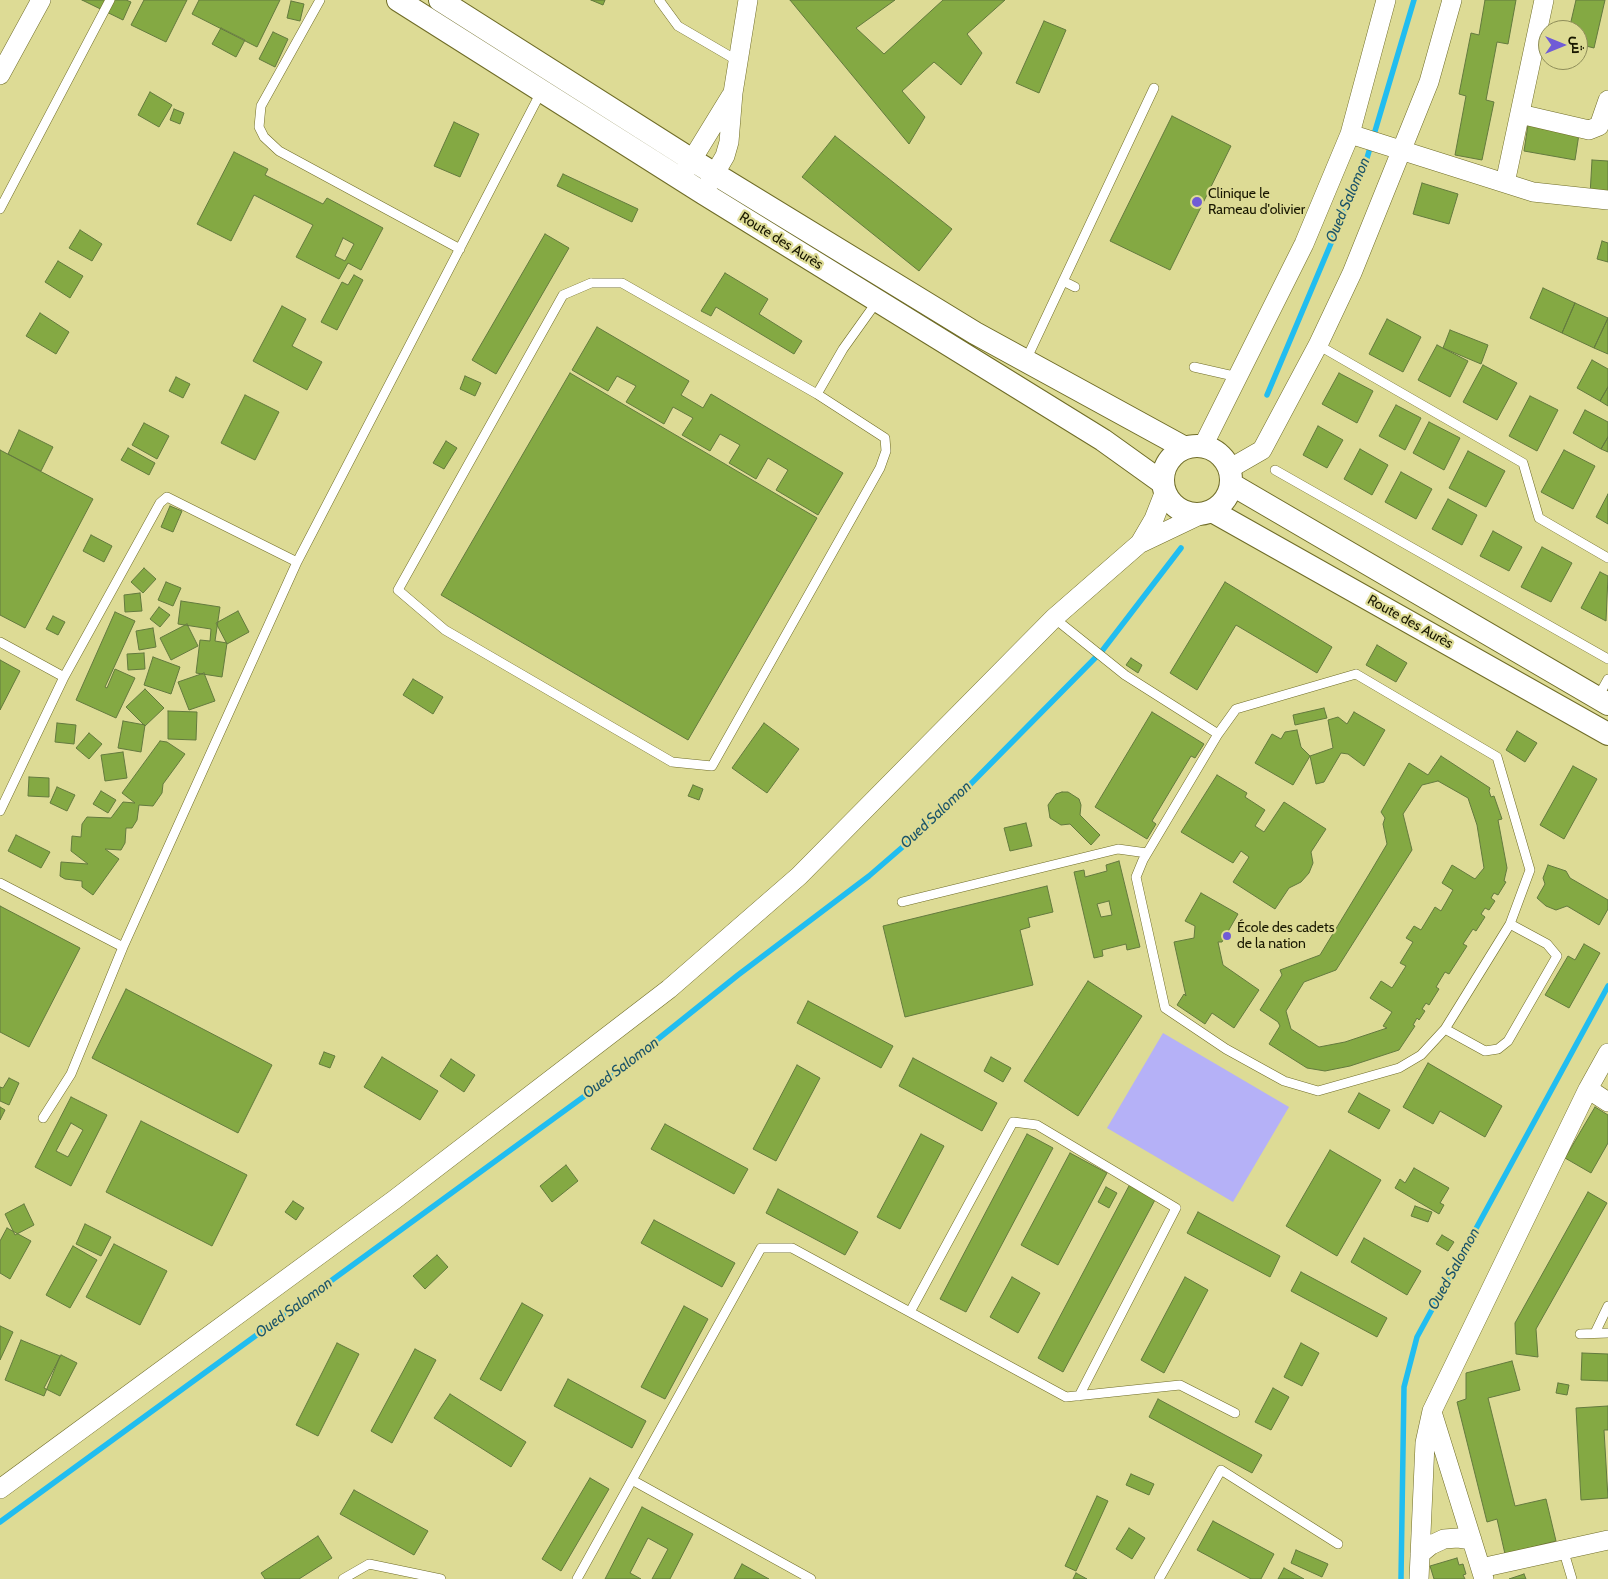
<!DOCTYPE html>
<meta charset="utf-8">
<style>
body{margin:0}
#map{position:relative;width:1608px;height:1579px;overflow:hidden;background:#dddb95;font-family:Cabin,Cairo,sans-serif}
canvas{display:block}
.north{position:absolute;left:1538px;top:20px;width:50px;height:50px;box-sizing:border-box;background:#dddb95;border:1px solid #8e8d59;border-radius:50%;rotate:90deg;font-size:14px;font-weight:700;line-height:20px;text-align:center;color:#181700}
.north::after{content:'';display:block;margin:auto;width:18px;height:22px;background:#705cd6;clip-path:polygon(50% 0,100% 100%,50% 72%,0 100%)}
</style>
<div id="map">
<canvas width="1608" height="1579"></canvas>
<div class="north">ش</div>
</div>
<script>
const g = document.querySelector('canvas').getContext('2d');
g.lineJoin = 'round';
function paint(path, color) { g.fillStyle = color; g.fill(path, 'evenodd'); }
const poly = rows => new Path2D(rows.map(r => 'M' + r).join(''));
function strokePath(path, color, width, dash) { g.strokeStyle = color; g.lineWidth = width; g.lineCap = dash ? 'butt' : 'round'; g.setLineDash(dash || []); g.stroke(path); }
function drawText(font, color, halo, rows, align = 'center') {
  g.font = font + ' Cabin,sans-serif'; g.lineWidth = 4.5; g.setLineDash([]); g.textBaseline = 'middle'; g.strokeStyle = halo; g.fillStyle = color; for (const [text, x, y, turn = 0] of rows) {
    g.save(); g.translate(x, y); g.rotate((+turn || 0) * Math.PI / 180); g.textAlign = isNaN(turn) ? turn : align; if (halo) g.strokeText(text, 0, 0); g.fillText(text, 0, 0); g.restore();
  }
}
paint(poly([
 [1163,1033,1289,1107,1233,1202,1107,1128]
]), '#b5b1f7');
strokePath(poly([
 [1267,395,1367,158,1414,0],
 [0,1522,608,1079,738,975,869,876,943,812,1102,651,1181,548],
 [1401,1579,1404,1387,1417,1337,1608,986]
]), '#21bdf0', 5.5);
const building = poly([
 [82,0,126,0,131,2,123,20,82,0],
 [144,0,187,0,166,42,131,25,144,0],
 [199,0,280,0,257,47,192,14,199,0],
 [591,0,605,0,603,5,591,0],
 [790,0,895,0,856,28,884,54,943,0,1005,0,967,34,982,53,961,85,934,62,902,91,925,117,909,144,790,0],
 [1485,0,1516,0,1508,44,1497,42,1486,100,1494,102,1482,160,1455,155,1466,96,1459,94,1471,33,1479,35,1485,0],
 [1576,0,1605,0,1594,48,1578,44,1578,30,1569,30,1576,0],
 [291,1,304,4,300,21,287,18,291,1],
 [1044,21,1066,30,1039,93,1016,83,1044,21],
 [221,28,245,40,236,57,212,44,221,28],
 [273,32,288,39,275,67,259,59,273,32],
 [150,92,172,105,159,127,138,115,150,92],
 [174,109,184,113,180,124,170,120,174,109],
 [1172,116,1231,146,1170,270,1110,241,1172,116],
 [454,122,479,134,460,177,434,166,454,122],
 [1528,125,1579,134,1575,160,1524,151,1528,125],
 [835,136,952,229,919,271,802,177,835,136],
 [234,152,268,169,265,175,323,204,327,198,383,228,361,270,348,263,339,279,296,257,313,225,254,195,231,241,197,224,234,152],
 [343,238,354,244,345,261,335,256,343,238],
 [1592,160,1608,161,1608,196,1590,195,1592,160],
 [563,174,638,209,632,222,557,186,563,174],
 [1422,183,1458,194,1449,224,1413,214,1422,183],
 [80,230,102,244,92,261,69,248,80,230],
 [545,234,569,248,496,374,472,360,545,234],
 [1602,241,1608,243,1608,262,1597,259,1602,241],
 [58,261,83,276,70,298,45,282,58,261],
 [725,273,768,299,759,314,802,341,794,354,716,307,711,316,701,311,725,273],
 [354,275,363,280,337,330,321,322,342,282,348,285,354,275],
 [1543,288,1575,303,1562,333,1530,318,1543,288],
 [1575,303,1608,318,1594,348,1562,333,1575,303],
 [282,306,306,319,292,346,322,362,307,390,253,361,282,306],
 [40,313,69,332,56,354,26,336,40,313],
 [1608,318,1608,354,1594,348,1608,318],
 [1387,319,1421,337,1403,372,1369,354,1387,319],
 [597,327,689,381,681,395,703,408,711,394,843,473,818,515,776,490,788,470,768,458,756,479,729,463,740,445,720,434,710,451,682,435,693,418,673,407,664,424,626,402,636,386,617,376,608,391,572,370,597,327],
 [1450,330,1488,345,1481,364,1443,348,1450,330],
 [1437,345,1468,361,1450,397,1418,380,1437,345],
 [1592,360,1608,369,1608,387,1600,401,1577,388,1592,360],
 [1483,365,1517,383,1497,420,1463,402,1483,365],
 [570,373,817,518,688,740,441,595,570,373],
 [1339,373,1373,391,1357,423,1322,404,1339,373],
 [465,376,481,383,475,396,460,389,465,376],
 [176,377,190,384,183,398,169,391,176,377],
 [1608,387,1608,406,1600,401,1608,387],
 [245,395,279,412,255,460,221,443,245,395],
 [1530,396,1558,410,1537,451,1509,436,1530,396],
 [1396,405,1421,418,1405,450,1379,436,1396,405],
 [1585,410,1608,422,1608,437,1601,449,1573,433,1585,410],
 [1429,422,1460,438,1444,470,1413,453,1429,422],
 [144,423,169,436,157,459,132,445,144,423],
 [1318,426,1343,440,1327,468,1303,455,1318,426],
 [19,430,53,447,41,471,8,454,19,430],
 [1608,437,1608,452,1601,449,1608,437],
 [446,441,457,448,444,469,433,463,446,441],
 [128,448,155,463,149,475,121,460,128,448],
 [1360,449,1388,465,1372,495,1344,479,1360,449],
 [0,450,93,499,25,628,0,615,0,450],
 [1564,450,1595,466,1573,509,1541,492,1564,450],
 [1468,451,1505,471,1486,507,1449,488,1468,451],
 [1401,472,1432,489,1416,519,1385,502,1401,472],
 [1608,494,1608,524,1596,517,1608,494],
 [1448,499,1477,515,1462,545,1432,529,1448,499],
 [170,506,182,511,173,532,161,527,170,506],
 [1493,531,1522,547,1509,571,1480,556,1493,531],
 [91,535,112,546,104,562,83,551,91,535],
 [1542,547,1572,563,1551,602,1521,587,1542,547],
 [144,568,156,579,143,593,131,582,144,568],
 [1600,572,1608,576,1606,621,1581,608,1600,572],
 [166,582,181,588,173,606,158,600,166,582],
 [1225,582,1332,647,1317,673,1236,625,1197,690,1170,673,1225,582],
 [140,593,142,611,125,612,124,595,140,593],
 [181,601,220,607,215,641,227,643,222,677,196,673,200,640,210,641,211,629,178,624,181,601],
 [159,607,170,615,160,627,150,619,159,607],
 [238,611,249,632,227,644,216,623,238,611],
 [115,612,135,621,105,687,107,688,115,669,135,678,116,718,76,700,115,612],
 [53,616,65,622,58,635,46,629,53,616],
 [187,624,198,646,171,660,160,638,187,624],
 [153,628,156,647,139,650,136,631,153,628],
 [1377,645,1407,663,1396,682,1366,665,1377,645],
 [144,653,145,669,128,670,127,654,144,653],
 [153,657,180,667,171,694,144,685,153,657],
 [1131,658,1142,665,1138,673,1126,665,1131,658],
 [0,660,20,671,0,710,0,660],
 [204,673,215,701,189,710,178,682,204,673],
 [413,679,443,697,433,714,403,695,413,679],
 [145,689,164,708,145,726,126,707,145,689],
 [1324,708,1327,718,1295,725,1293,715,1324,708],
 [168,711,197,712,196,740,168,739,168,711],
 [1152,712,1204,744,1195,758,1191,756,1152,821,1156,824,1147,839,1095,807,1152,712],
 [1354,712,1385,730,1364,766,1348,754,1341,753,1324,782,1316,784,1310,756,1333,748,1328,720,1338,717,1347,724,1354,712],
 [123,721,145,725,141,752,118,748,123,721],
 [57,723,76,725,74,744,55,742,57,723],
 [764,723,799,749,767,793,732,768,764,723],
 [1297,730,1301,747,1310,756,1293,785,1255,763,1272,734,1281,739,1285,732,1297,730],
 [1517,731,1537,743,1525,762,1506,750,1517,731],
 [89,733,102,744,89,759,76,748,89,733],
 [160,741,167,742,185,754,163,784,162,793,153,806,139,805,137,820,132,828,126,828,125,843,121,850,105,849,119,859,93,895,82,887,82,881,65,879,60,876,61,862,88,864,71,851,72,836,81,837,82,824,87,817,111,818,123,802,135,803,122,793,160,741],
 [123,752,127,778,105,781,101,755,123,752],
 [1441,756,1490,788,1489,791,1491,797,1494,796,1502,819,1498,820,1507,868,1504,881,1506,882,1498,895,1494,893,1491,898,1495,901,1489,910,1485,908,1481,914,1485,917,1476,931,1473,929,1463,944,1467,946,1449,974,1445,972,1436,987,1439,989,1429,1005,1426,1003,1422,1009,1425,1011,1419,1020,1417,1018,1413,1025,1415,1026,1399,1050,1350,1066,1325,1071,1307,1068,1269,1044,1280,1026,1278,1022,1260,1010,1282,975,1280,970,1320,955,1371,871,1387,844,1383,824,1385,818,1381,812,1409,763,1428,775,1441,756],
 [1438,781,1468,798,1477,825,1484,868,1475,879,1452,865,1442,883,1453,890,1441,911,1435,907,1421,930,1414,926,1406,938,1413,942,1400,963,1406,966,1392,988,1381,981,1370,998,1392,1012,1383,1026,1387,1028,1345,1042,1319,1047,1291,1029,1286,1011,1304,982,1336,970,1412,850,1403,814,1422,785,1438,781],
 [1573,766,1597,779,1564,839,1540,825,1573,766],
 [1217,775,1247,793,1245,797,1265,810,1255,826,1264,832,1284,802,1326,829,1311,852,1313,863,1309,873,1301,882,1289,888,1275,909,1233,882,1249,857,1241,851,1233,863,1181,832,1217,775],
 [29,777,49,778,49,797,28,796,29,777],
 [693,785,703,789,699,800,688,796,693,785],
 [57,787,75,795,67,811,50,803,57,787],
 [101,791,116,800,108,813,93,804,101,791],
 [1062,792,1068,792,1079,799,1081,805,1080,815,1100,835,1091,845,1070,824,1061,825,1050,818,1048,805,1056,794,1062,792],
 [1026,823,1032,846,1010,851,1004,828,1026,823],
 [16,835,50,852,41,868,8,851,16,835],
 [1119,861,1140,947,1127,950,1126,944,1102,950,1103,956,1094,958,1074,872,1084,870,1085,877,1107,871,1106,865,1119,861],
 [1109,901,1112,915,1101,917,1097,904,1109,901],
 [1548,865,1566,871,1570,878,1608,900,1608,909,1599,925,1567,906,1556,910,1546,906,1537,898,1545,884,1543,878,1548,865],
 [1047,886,1053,912,1028,918,1030,927,1020,930,1033,985,905,1017,883,926,1047,886],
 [1201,893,1238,914,1222,942,1218,942,1223,965,1259,990,1234,1028,1212,1013,1205,1024,1177,1005,1184,994,1186,996,1174,942,1194,938,1195,926,1185,921,1201,893],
 [0,906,80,948,29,1047,0,1032,0,906],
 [1584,944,1600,953,1569,1008,1545,995,1568,956,1575,960,1584,944],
 [1088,981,1142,1016,1078,1116,1024,1081,1088,981],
 [126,989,272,1065,238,1133,92,1058,126,989],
 [808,1001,893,1046,881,1068,797,1023,808,1001],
 [324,1052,335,1056,330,1068,319,1064,324,1052],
 [382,1057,438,1091,420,1120,364,1087,382,1057],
 [991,1057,1011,1068,1003,1082,984,1071,991,1057],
 [913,1058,997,1103,982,1131,899,1086,913,1058],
 [451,1059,475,1075,464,1092,440,1076,451,1059],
 [1428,1063,1502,1106,1485,1137,1440,1111,1433,1124,1403,1107,1428,1063],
 [797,1065,820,1078,776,1161,753,1149,797,1065],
 [9,1078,19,1083,9,1105,0,1101,0,1087,3,1088,9,1078],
 [1359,1093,1390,1110,1379,1129,1348,1112,1359,1093],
 [71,1097,107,1115,71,1186,35,1167,71,1097],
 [71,1123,83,1130,68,1157,56,1151,71,1123],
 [0,1107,5,1110,0,1120,0,1107],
 [1595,1107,1608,1115,1608,1143,1591,1173,1565,1158,1595,1107],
 [141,1121,247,1175,212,1246,106,1192,141,1121],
 [665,1124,748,1169,734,1194,651,1149,665,1124],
 [921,1134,944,1146,900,1229,877,1217,921,1134],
 [1027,1134,1053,1148,966,1312,940,1299,1027,1134],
 [1330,1150,1381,1180,1337,1256,1286,1226,1330,1150],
 [1070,1153,1107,1173,1058,1265,1021,1245,1070,1153],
 [566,1165,578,1181,552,1202,540,1186,566,1165],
 [1414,1168,1449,1188,1440,1203,1444,1205,1439,1214,1395,1188,1400,1179,1405,1183,1414,1168],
 [1130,1184,1156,1198,1063,1372,1038,1358,1130,1184],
 [1106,1187,1117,1193,1109,1208,1098,1202,1106,1187],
 [778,1189,858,1232,845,1255,766,1213,778,1189],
 [1588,1192,1607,1203,1536,1329,1538,1357,1516,1354,1515,1323,1588,1192],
 [293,1201,304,1208,296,1220,285,1212,293,1201],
 [24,1204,34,1225,15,1235,5,1214,24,1204],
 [1415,1206,1432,1212,1428,1222,1411,1216,1415,1206],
 [1198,1212,1280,1256,1270,1277,1187,1233,1198,1212],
 [654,1220,735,1263,722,1287,641,1243,654,1220],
 [85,1224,111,1237,101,1256,76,1244,85,1224],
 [7,1228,31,1241,10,1279,0,1273,0,1241,7,1228],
 [1442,1235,1454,1242,1448,1251,1436,1244,1442,1235],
 [1364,1238,1421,1271,1407,1295,1351,1262,1364,1238],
 [114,1244,167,1271,140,1325,86,1297,114,1244],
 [73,1246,97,1260,70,1308,46,1295,73,1246],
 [437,1255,448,1267,425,1289,413,1276,437,1255],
 [1301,1272,1387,1318,1377,1337,1291,1291,1301,1272],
 [1012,1277,1040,1293,1018,1333,990,1317,1012,1277],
 [1185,1277,1208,1290,1164,1373,1141,1360,1185,1277],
 [522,1303,543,1315,501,1391,480,1379,522,1303],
 [684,1306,708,1319,665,1399,641,1387,684,1306],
 [0,1326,13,1332,0,1360,0,1326],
 [21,1340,60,1356,44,1396,5,1380,21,1340],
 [337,1343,359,1354,318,1436,296,1425,337,1343],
 [1301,1343,1319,1353,1302,1386,1284,1377,1301,1343],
 [415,1349,436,1360,392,1443,371,1431,415,1349],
 [1582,1353,1608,1354,1608,1381,1581,1380,1582,1353],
 [61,1355,77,1363,60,1396,44,1388,61,1355],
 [1512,1361,1520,1390,1488,1398,1515,1506,1546,1499,1556,1541,1505,1554,1497,1519,1487,1522,1457,1402,1466,1399,1466,1373,1512,1361],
 [568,1379,646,1421,632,1448,554,1406,568,1379],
 [1558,1383,1569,1385,1567,1395,1556,1393,1558,1383],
 [1273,1388,1289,1397,1271,1430,1255,1422,1273,1388],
 [450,1394,526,1442,511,1467,434,1418,450,1394],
 [1158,1399,1262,1455,1252,1473,1149,1417,1158,1399],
 [1608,1406,1608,1430,1604,1430,1608,1498,1581,1500,1576,1408,1608,1406],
 [1131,1474,1154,1484,1149,1495,1126,1485,1131,1474],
 [590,1478,609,1489,561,1571,542,1559,590,1478],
 [354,1490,428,1531,414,1555,340,1514,354,1490],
 [1097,1496,1108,1501,1076,1571,1065,1566,1097,1496],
 [642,1507,693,1534,670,1579,652,1579,668,1549,648,1538,630,1573,641,1579,605,1579,642,1507],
 [1213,1521,1274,1554,1261,1579,1251,1579,1197,1550,1213,1521],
 [1129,1528,1145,1538,1132,1559,1116,1549,1129,1528],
 [318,1536,332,1558,299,1579,265,1579,261,1573,318,1536],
 [1296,1550,1328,1564,1322,1577,1291,1563,1296,1550],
 [1457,1558,1459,1565,1463,1564,1466,1574,1463,1575,1465,1579,1434,1579,1430,1566,1457,1558],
 [742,1564,769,1579,734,1579,742,1564],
 [1284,1568,1304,1579,1278,1579,1284,1568],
 [1076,1573,1087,1579,1073,1579,1076,1573],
 [1524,1574,1526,1579,1509,1579,1524,1574]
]);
paint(building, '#84a943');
strokePath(building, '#637a3e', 1);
const service = poly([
 [320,0,261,106,259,127,264,137,279,151,460,249],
 [659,0,678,26,738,61],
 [0,209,110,0],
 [1063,281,1075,287],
 [591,283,622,283,817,394,885,438,886,451,880,468,712,766,672,762,445,630,398,590,563,295,591,283],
 [1318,345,1523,463,1539,518,1608,558],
 [1026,360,1154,88],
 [1194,367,1238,377],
 [817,394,843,349,878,300],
 [1275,470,1608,659],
 [1054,618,1125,675,1218,734],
 [0,642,64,677],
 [1356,674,1497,757,1530,870,1510,924,1445,1029,1421,1055,1399,1068,1318,1091,1284,1081,1226,1049,1165,1008,1136,877,1143,860,1218,734,1236,709,1356,674],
 [1598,697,1608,679],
 [0,811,64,677,160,503,167,497,297,562],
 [0,883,123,947],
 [902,902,1118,849,1147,853],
 [1445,1029,1485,1051,1498,1049,1508,1041,1557,956,1547,944,1510,924],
 [43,1118,71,1074,123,947,297,562,541,92],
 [910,1312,1013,1122,1037,1125,1176,1208,1079,1396],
 [1595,1333,1608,1306],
 [1580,1334,1608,1333],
 [632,1480,761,1248,792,1248,1066,1397,1180,1385,1235,1413],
 [1563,1549,1572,1579],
 [343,1579,369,1564,441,1579],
 [577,1579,632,1480,811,1579],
 [1159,1579,1221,1470,1338,1544]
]);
const minor = poly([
 [0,75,41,0],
 [1520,114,1589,130,1599,126,1608,100],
 [1350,134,1533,192,1608,200],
 [685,171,731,96],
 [1505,183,1544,0],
 [708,185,725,156,729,142,733,93,748,0],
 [1203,446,1304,244,1350,134,1386,0],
 [1229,469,1262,450,1318,345,1352,273,1429,82,1452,0],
 [1140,543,1154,519,1165,491],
 [1588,1089,1608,1102],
 [1432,1412,1484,1579],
 [0,1489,394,1200,669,989,799,876,1054,618,1139,544,1202,514],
 [1420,1554,1431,1545,1444,1539,1458,1538,1472,1540],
 [1481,1568,1608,1540],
 [1419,1579,1425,1443,1432,1411,1588,1089,1608,1053]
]);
const tertiary = poly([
 [398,0,703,193,1103,440,1163,483],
 [440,0,692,160,975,333,1185,448],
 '1163 480a34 34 0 1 1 68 0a34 34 0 1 1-68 0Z',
 [1231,484,1608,704],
 [1212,511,1608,734]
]);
strokePath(service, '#6f6c27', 10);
strokePath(minor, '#6f6c27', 20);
strokePath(tertiary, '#6f6c27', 24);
strokePath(service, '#fff', 9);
strokePath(minor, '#fff', 19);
strokePath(tertiary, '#fff', 22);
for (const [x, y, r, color] of [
 [1197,202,6,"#705cd6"],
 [1227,936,5,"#705cd6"]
]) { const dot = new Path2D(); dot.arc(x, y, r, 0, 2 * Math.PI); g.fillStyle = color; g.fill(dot); strokePath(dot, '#dddb95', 2); }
drawText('14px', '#181700', '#dddb95', [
 ["Clinique le",1208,194],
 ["Rameau d'olivier",1208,210],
 ["École des cadets",1237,928],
 ["de la nation",1237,944]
], 'left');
drawText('14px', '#181700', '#dddb95', [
 ["Route des Aurès",781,241,32],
 ["Route des Aurès",1410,622,29]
]);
drawText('italic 15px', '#1b5468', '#dddb95', [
 ["Oued Salomon",1348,200,-67],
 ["Oued Salomon",936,815,-43],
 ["Oued Salomon",621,1068,-37],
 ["Oued Salomon",1454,1269,-61],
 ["Oued Salomon",294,1308,-36]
]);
</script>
